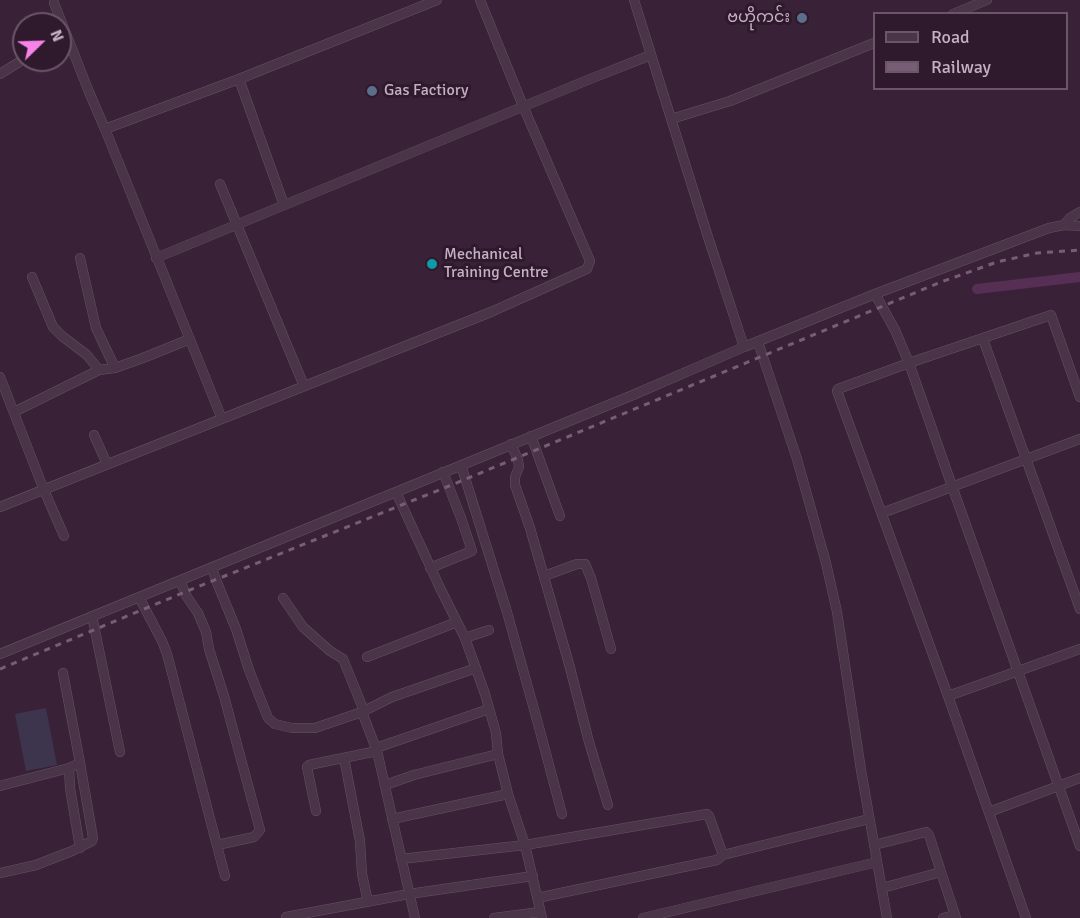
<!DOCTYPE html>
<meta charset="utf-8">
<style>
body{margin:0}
#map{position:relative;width:1080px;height:918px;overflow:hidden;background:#392137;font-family:Signika,sans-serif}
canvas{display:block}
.legend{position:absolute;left:873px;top:12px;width:195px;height:78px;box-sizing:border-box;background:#2e1a2c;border:2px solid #6a5668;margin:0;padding:8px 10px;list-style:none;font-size:18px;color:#c5afc3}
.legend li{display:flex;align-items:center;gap:12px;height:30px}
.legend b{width:30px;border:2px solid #6a5668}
.north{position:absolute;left:12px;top:12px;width:60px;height:60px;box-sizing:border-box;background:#2e1a2c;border:2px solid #6a5668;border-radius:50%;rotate:67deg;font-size:16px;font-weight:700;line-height:24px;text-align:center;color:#c5afc3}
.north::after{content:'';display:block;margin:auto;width:21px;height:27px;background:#f783e9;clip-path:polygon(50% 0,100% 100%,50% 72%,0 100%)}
</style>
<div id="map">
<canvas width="1080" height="918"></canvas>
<ul class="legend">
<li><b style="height:8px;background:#493547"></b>Road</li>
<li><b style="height:8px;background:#775e75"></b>Railway</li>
</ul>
<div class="north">N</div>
</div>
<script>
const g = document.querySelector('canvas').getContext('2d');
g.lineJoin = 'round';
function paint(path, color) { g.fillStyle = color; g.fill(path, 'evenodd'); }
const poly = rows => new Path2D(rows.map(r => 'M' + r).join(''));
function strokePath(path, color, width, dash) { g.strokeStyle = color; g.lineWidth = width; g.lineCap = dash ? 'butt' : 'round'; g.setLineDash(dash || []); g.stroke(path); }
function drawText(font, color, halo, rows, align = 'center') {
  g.font = font + ' Signika,"Noto Sans Myanmar",sans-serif'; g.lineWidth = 6; g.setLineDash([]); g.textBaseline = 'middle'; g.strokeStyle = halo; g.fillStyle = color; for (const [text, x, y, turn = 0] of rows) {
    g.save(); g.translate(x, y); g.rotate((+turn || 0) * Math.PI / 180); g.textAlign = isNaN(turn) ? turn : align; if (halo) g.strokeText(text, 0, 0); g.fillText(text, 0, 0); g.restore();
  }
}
paint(poly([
 [46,708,57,765,26,771,15,714]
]), '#3d354e');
strokePath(poly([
 [977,289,1080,277]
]), '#572e54', 10);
const street = poly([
 [634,0,708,237,744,347],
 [54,3,89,92,105,129,222,419],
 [953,14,987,0],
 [0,74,24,59],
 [239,79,284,205],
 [671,119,730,101,874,43],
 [105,129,239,79,437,0],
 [220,184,304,386],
 [1064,225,1070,218,1080,212],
 [80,258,96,328,115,368],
 [156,258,590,79,651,55],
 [32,277,53,327,62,336,87,355,99,370],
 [875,294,895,330,909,363,952,486,1080,846],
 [983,339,1080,609],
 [758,342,797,459,826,563,837,612,861,770,887,918],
 [0,377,44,490,64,536],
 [14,412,99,370,115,368,143,358,190,339],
 [94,435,107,464],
 [531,436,560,516],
 [511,444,518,460,519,467,515,477,515,485,530,528,569,664,589,742,608,805],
 [461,465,507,612,540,731,562,814],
 [396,492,440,588,465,638,485,694,496,733,498,754,508,794,525,845,542,918],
 [0,507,491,312,587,269,590,261,523,106,480,0],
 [882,513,1080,439],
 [212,568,216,580,236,629,249,670,268,718,275,724,292,728,315,728,362,712,377,751,415,918],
 [430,568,472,551,461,518,443,472],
 [544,576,577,564,585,564,591,578,611,649],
 [180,581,187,597,198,613,206,632,209,649,224,696,260,830,254,837,217,845],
 [139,597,162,641,167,654,225,876],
 [283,598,303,627,330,651,343,659,364,711,362,712],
 [92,616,120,752],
 [465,638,489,630],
 [0,654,633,395,744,347,875,294,1049,228,1064,225,1080,226],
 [367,657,457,622],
 [948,696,1080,649],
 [364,711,392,697,476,668],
 [376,748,489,709],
 [344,758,360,841,362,874,368,902],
 [69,768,70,788,80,848],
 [385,785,414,775,498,754],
 [0,786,69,768,80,763,63,673],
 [316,811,309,777,307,767,309,765,377,751],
 [989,812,1080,778],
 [392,819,508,794],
 [874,845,926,832,929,835,956,918],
 [723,855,869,819],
 [401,859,525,845,707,814,709,816,723,855,717,860,537,898],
 [0,873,36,865,72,851,92,841,93,838,80,763],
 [882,888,941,872],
 [286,917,409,894,533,876],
 [494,918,540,912],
 [643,918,877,862],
 [943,918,955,915],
 [1026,918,948,696,837,391,838,389,909,363,1051,315,1080,397]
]);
strokePath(street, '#675265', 10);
strokePath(street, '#493547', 9);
strokePath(poly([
 [0,669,185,592,449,486,941,282,997,262,1037,253,1080,250]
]), '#775e75', 3, [6, 6]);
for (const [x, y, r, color] of [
 [802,18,6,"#5c6f8a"],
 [372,91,6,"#5c6f8a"],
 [432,264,6,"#0f9aa8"]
]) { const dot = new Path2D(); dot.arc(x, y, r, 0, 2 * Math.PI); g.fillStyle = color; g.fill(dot); strokePath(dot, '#2e1a2c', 2); }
drawText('16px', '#c5afc3', '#2e1a2c', [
 ["ဗဟိုကင်း",790,18,"right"],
 ["Gas Factiory",384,91],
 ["Mechanical",444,255],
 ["Training Centre",444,273]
], 'left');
</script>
